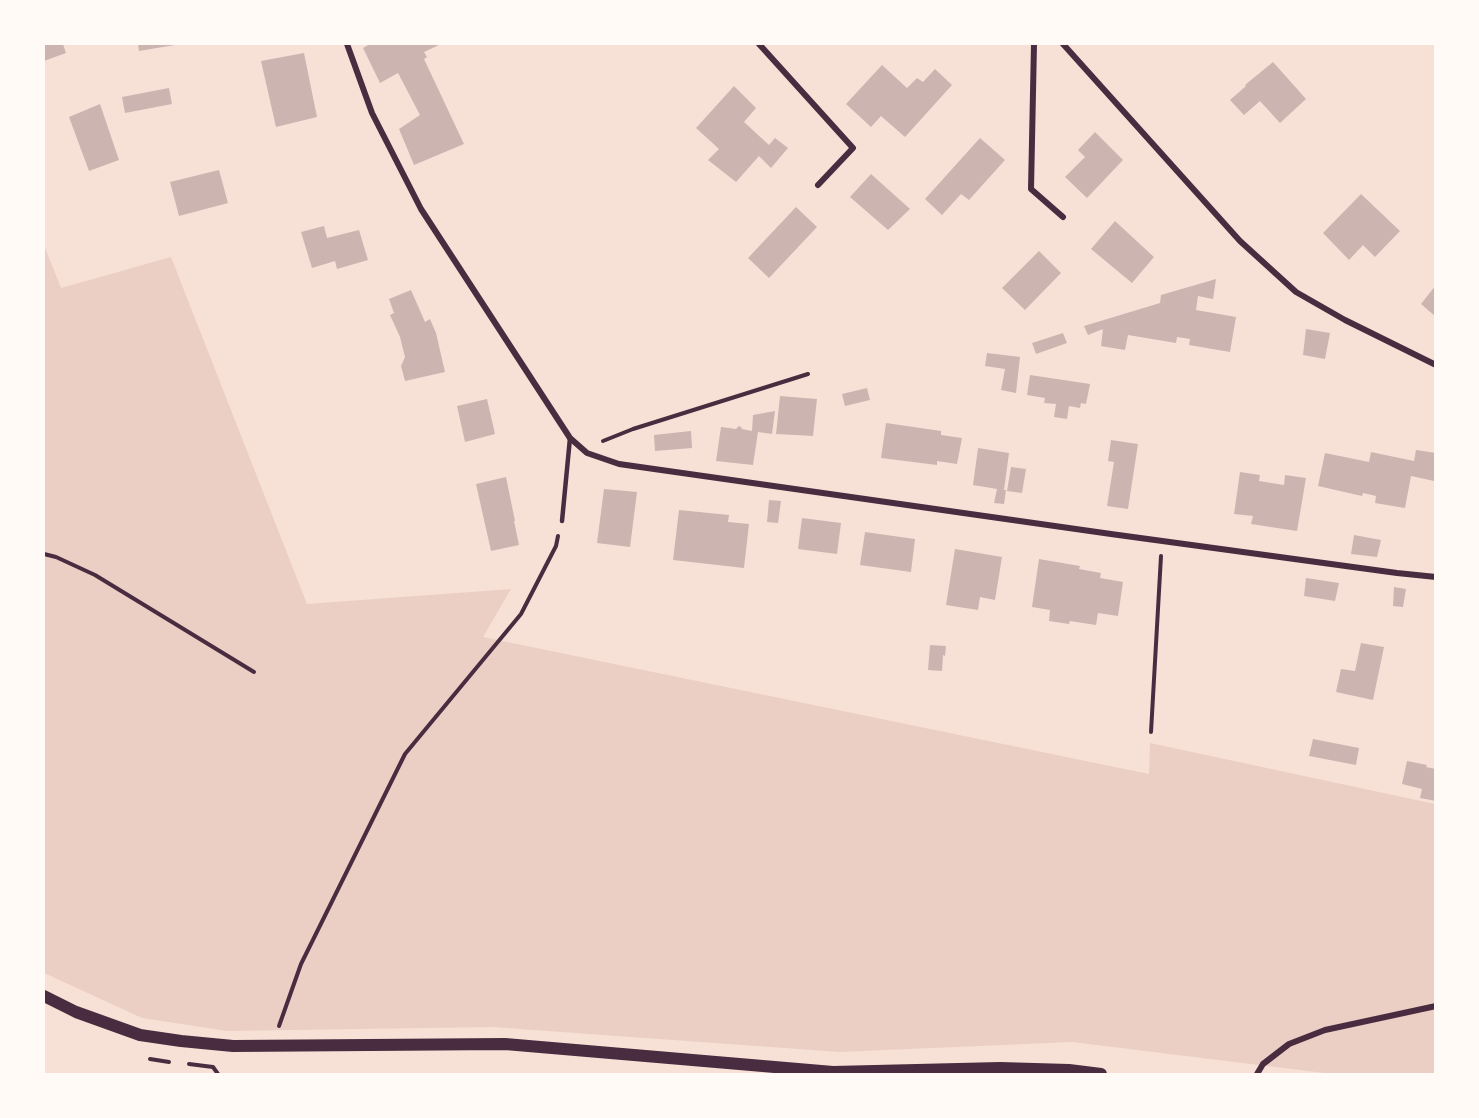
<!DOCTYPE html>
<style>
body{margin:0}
#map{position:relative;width:1479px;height:1118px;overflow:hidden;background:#f7e1d7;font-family:"Playfair Display",serif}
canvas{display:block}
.frame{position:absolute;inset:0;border:45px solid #fffaf5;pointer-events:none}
</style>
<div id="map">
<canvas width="1479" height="1118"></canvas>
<div class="frame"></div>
</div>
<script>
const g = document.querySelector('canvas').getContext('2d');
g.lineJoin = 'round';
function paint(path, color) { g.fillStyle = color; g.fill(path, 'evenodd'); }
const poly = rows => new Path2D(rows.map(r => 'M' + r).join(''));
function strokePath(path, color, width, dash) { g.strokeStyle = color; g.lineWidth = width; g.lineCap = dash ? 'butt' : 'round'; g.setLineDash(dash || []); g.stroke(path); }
paint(poly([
 [44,245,61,288,171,257,307,604,511,589,483,637,1149,774,1150,743,1435,804,1435,1074,1332,1074,1072,1042,840,1052,492,1027,227,1031,142,1018,44,973]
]), '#ebcfc5');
paint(poly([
 [44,44,63,44,66,53,44,61],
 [138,44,175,44,175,45,139,51],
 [370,44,438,44,439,45,424,52,427,57,424,59,464,144,414,165,399,129,420,115,398,73,380,83,363,48],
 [304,53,317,117,276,127,261,61],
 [1273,62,1306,99,1280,123,1260,101,1244,115,1230,100,1246,86,1245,85],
 [882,65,907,88,917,78,923,82,935,69,952,85,905,137,881,116,871,127,846,104],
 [734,86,756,108,744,122,769,145,775,138,788,148,771,168,759,156,736,182,708,160,719,149,696,128],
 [169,88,172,104,125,113,122,97],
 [100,104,119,160,89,171,69,117],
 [1095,132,1123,160,1087,198,1065,177,1085,157,1078,150],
 [980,138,1005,160,969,200,961,194,942,215,925,199],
 [219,170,228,203,179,216,170,182],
 [871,174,910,209,888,230,850,197],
 [1361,194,1400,231,1375,257,1363,245,1349,260,1323,233],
 [796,207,817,227,769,278,748,258],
 [1115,221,1154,257,1132,283,1091,249],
 [324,226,327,238,359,230,368,260,337,269,335,261,312,268,301,232],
 [1039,251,1061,273,1025,310,1002,288],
 [1216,279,1213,299,1198,296,1196,310,1236,317,1230,352,1189,345,1190,339,1177,337,1176,343,1128,335,1125,350,1101,346,1103,329,1088,335,1084,326,1160,303,1161,295],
 [1436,285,1436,317,1421,304],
 [411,290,425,322,430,319,436,333,445,372,405,381,401,366,405,357,400,337,390,315,394,313,389,299],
 [1306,329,1330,333,1325,359,1303,355],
 [1063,333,1067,343,1036,354,1032,343],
 [987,353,1020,357,1016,393,1001,390,1005,369,985,366],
 [1030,375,1090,384,1086,404,1081,403,1080,408,1069,406,1067,419,1054,417,1056,404,1044,403,1045,398,1027,395],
 [867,388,870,400,845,406,842,394],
 [780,396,817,399,813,436,776,434],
 [487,399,495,434,465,442,457,406],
 [775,411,772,434,758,432,753,465,716,461,721,427,736,429,739,426,741,427,742,429,752,431,753,415],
 [886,423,941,431,941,435,962,438,957,464,937,461,937,465,881,458],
 [691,431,692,448,655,451,654,435],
 [1111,440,1138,444,1128,509,1107,506,1114,462,1108,461],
 [978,448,1009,453,1004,490,1006,490,1004,504,994,503,997,489,973,485],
 [1416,450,1436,453,1436,479,1434,479,1434,481,1411,476,1405,508,1375,503,1376,496,1363,493,1362,496,1318,486,1325,453,1369,462,1371,452,1414,461],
 [1011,467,1026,469,1022,493,1007,491],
 [1240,472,1260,475,1259,481,1284,485,1285,475,1306,478,1297,531,1251,524,1253,516,1234,514],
 [506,477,515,521,514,521,519,545,491,551,476,484],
 [604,489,637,492,630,547,597,543],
 [769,500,781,501,778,523,767,522],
 [679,510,729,515,728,522,749,524,744,568,673,560],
 [802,518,841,523,837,554,798,549],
 [865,532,915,539,911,572,860,565],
 [1354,535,1381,540,1377,557,1351,554],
 [955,549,1002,557,995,600,980,597,978,610,946,605],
 [1039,559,1080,566,1079,569,1101,573,1100,578,1123,582,1118,616,1098,613,1096,625,1070,621,1069,624,1049,621,1050,610,1032,607],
 [1306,578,1339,583,1335,601,1304,596],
 [1394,587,1406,589,1403,607,1393,606],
 [1361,643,1384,647,1373,700,1336,692,1341,669,1355,671],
 [930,645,946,646,945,656,943,655,942,671,928,670],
 [1313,739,1359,748,1356,765,1309,756],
 [1407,761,1427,765,1426,767,1436,769,1436,801,1420,798,1422,789,1402,784]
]), '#ccb4b1');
strokePath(poly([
 [603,441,633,429,808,374],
 [44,554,56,557,95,575,254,672],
 [1151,732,1161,556],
 [279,1026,301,964,405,754,521,614,556,546,558,536],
 [150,1059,169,1062],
 [189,1064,213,1067,218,1074]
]), '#4a2c40', 4);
strokePath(poly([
 [562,521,570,438]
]), '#4a2c40', 4.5);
strokePath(poly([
 [347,44,372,113,421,209,570,438,587,453,619,464,1111,534,1397,573,1436,577],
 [759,44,853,148,818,185],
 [1034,44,1031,189,1063,217],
 [1063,44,1240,241,1296,292,1345,320,1436,365],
 [1257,1074,1263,1064,1289,1044,1325,1030,1436,1006]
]), '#4a2c40', 6);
strokePath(poly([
 [44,996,76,1012,140,1035,181,1041,233,1046,505,1044,833,1072,1000,1068,1069,1070,1101,1074]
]), '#4a2c40', 12);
</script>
